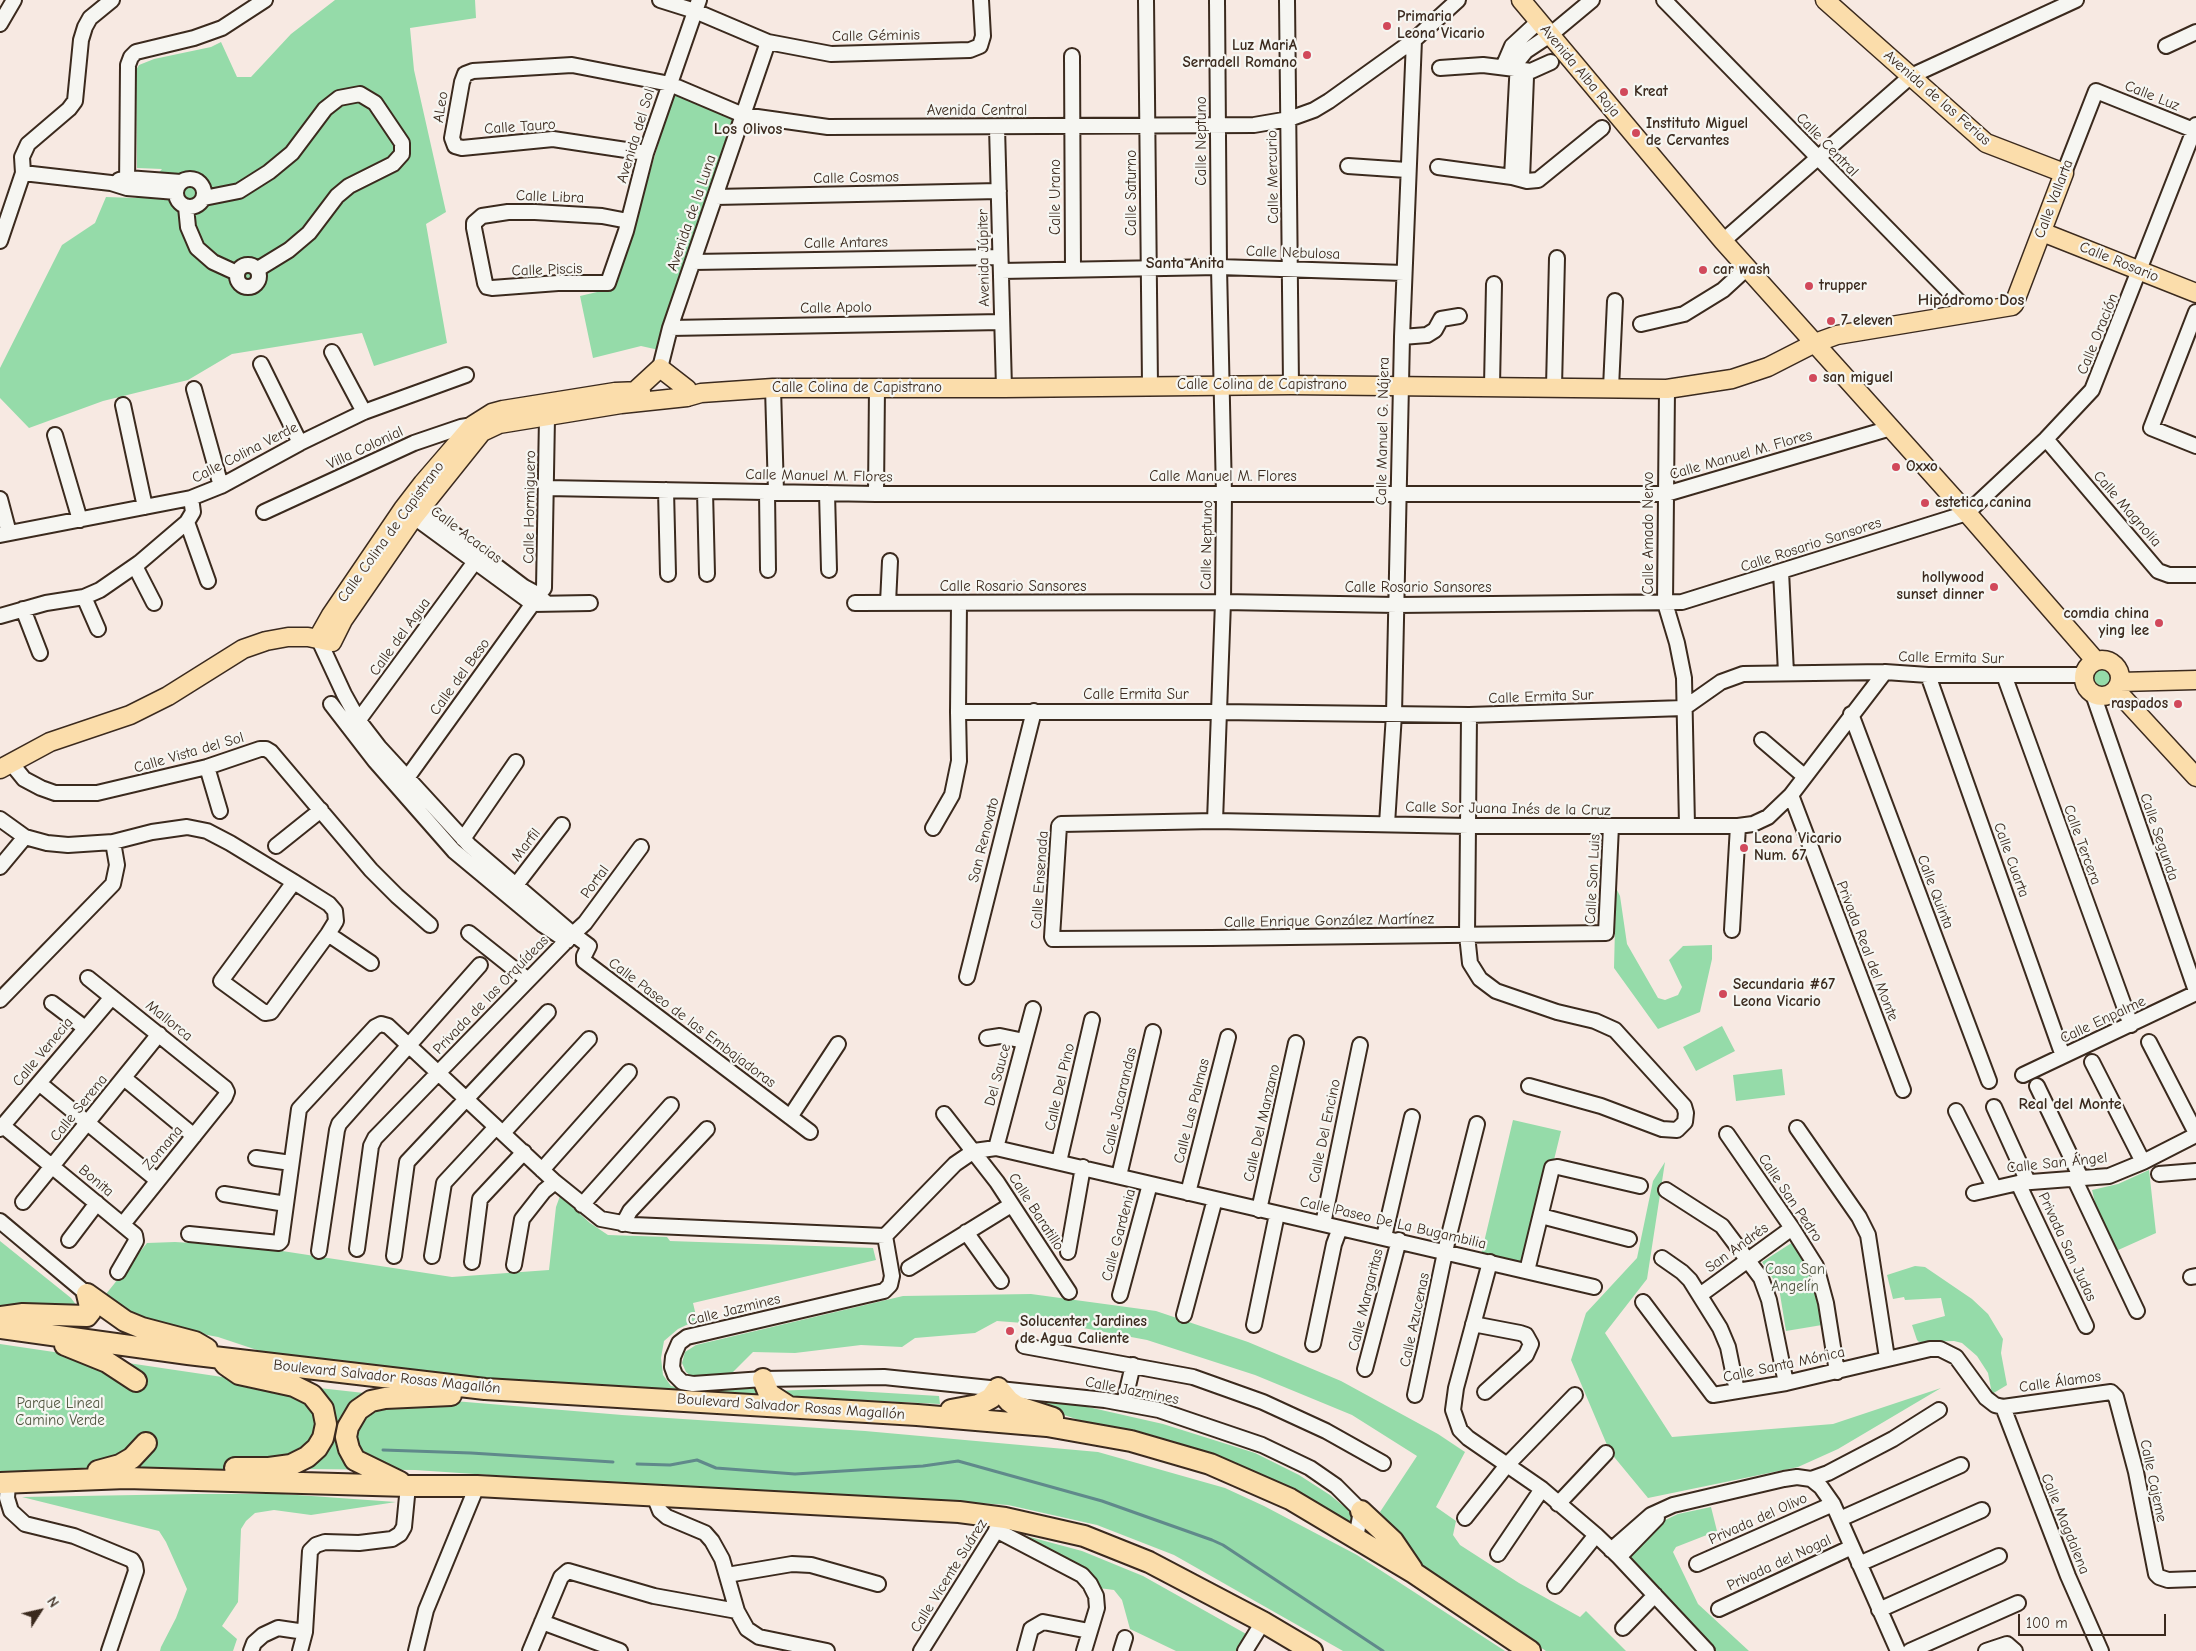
<!DOCTYPE html>
<meta charset="utf-8">
<style>
body{margin:0}
#map{position:relative;width:2196px;height:1651px;overflow:hidden;background:#f7e9e2;font-family:"Comic Neue",sans-serif}
canvas{display:block}
.north{position:absolute;left:15px;top:1586px;width:50px;height:50px;-webkit-text-stroke:4px #f6f6f2;paint-order:stroke;rotate:55deg;font-size:14px;font-weight:700;line-height:20px;text-align:center;color:#3b2a1e}
.north::after{content:'';display:block;margin:auto;width:18px;height:22px;background:#3b2a1e;clip-path:polygon(50% 0,100% 100%,50% 72%,0 100%)}
.scale{position:absolute;left:2018px;top:1614px;width:148px;height:22px;box-sizing:border-box;border:2px solid #3b2a1e;border-top:0;padding-left:6px;font-size:15px;line-height:18px;white-space:nowrap;color:#3b2a1e;-webkit-text-stroke:4px #f6f6f2;paint-order:stroke}
</style>
<div id="map">
<canvas width="2196" height="1651"></canvas>
<div class="north">N</div>
<div class="scale">100 m</div>
</div>
<script>
const g = document.querySelector('canvas').getContext('2d');
g.lineJoin = 'round';
function paint(path, color) { g.fillStyle = color; g.fill(path, 'evenodd'); }
const poly = rows => new Path2D(rows.map(r => 'M' + r).join(''));
function strokePath(path, color, width, dash) { g.strokeStyle = color; g.lineWidth = width; g.lineCap = dash ? 'butt' : 'round'; g.setLineDash(dash || []); g.stroke(path); }
function drawText(font, color, halo, rows, align = 'center') {
  g.font = font + ' "Comic Neue",sans-serif'; g.lineWidth = 4.5; g.setLineDash([]); g.textBaseline = 'middle'; g.strokeStyle = halo; g.fillStyle = color; for (const [text, x, y, turn = 0] of rows) {
    g.save(); g.translate(x, y); g.rotate((+turn || 0) * Math.PI / 180); g.textAlign = isNaN(turn) ? turn : align; if (halo) g.strokeText(text, 0, 0); g.fillText(text, 0, 0); g.restore();
  }
}
paint(poly([
 [335,0,475,0,476,18,410,28,414,70,446,212,426,224,447,343,374,366,362,333,232,354,188,380,103,401,29,428,0,398,0,368,62,245,95,223,106,197,136,198,162,169,137,168,136,70,139,65,154,59,211,47,221,42,237,77,251,77,291,34],
 [674,93,737,118,659,350,641,346,593,358,580,296,610,289,616,283],
 '2090 677a12 12 0 1 1 24 0a12 12 0 1 1-24 0Z',
 [1616,888,1620,896,1627,944,1658,998,1665,1000,1678,995,1682,987,1669,960,1683,946,1712,945,1712,959,1700,1012,1658,1029,1614,968],
 [1722,1026,1735,1051,1696,1071,1683,1047],
 [1782,1069,1785,1095,1736,1101,1733,1075],
 [1513,1120,1561,1131,1527,1271,1480,1259],
 [1665,1162,1647,1279,1605,1333,1672,1437,1833,1424,1941,1388,1838,1449,1798,1467,1648,1498,1610,1452,1571,1360,1586,1313,1637,1258,1653,1181],
 [2149,1170,2156,1233,2116,1251,2098,1215,2092,1190,2118,1184],
 [560,1196,590,1223,608,1235,667,1237,670,1241,873,1248,876,1260,693,1303,697,1320,678,1329,664,1341,661,1358,663,1375,671,1386,686,1389,757,1385,766,1400,521,1383,391,1371,260,1351,218,1337,144,1323,113,1302,106,1294,147,1243,175,1242,256,1247,452,1277,549,1270,556,1207],
 [0,1241,71,1298,80,1310,0,1310],
 [1793,1242,1811,1269,1816,1282,1822,1325,1786,1331,1779,1288,1762,1262],
 [1915,1266,1925,1267,1972,1299,1988,1314,2003,1339,2001,1353,2007,1385,1992,1394,1988,1373,1977,1356,1962,1343,1954,1341,1919,1342,1917,1340,1912,1325,1945,1316,1941,1298,1905,1300,1904,1297,1893,1299,1887,1275],
 [1031,1294,1156,1311,1248,1342,1341,1381,1438,1434,1465,1452,1436,1507,1456,1521,1453,1535,1460,1545,1519,1583,1580,1617,1586,1611,1626,1651,1546,1651,1421,1568,1380,1512,1417,1456,1352,1415,1255,1375,1147,1340,1041,1320,1023,1323,997,1321,975,1333,915,1338,902,1347,861,1345,795,1353,753,1352,732,1373,691,1376,686,1372,682,1363,685,1352,696,1345,903,1296],
 [0,1344,229,1378,382,1395,622,1415,865,1431,1098,1452,1225,1488,1264,1506,1357,1555,1505,1651,1343,1651,1174,1555,1097,1525,1008,1505,890,1497,684,1488,415,1470,305,1469,0,1473],
 [821,1389,939,1396,940,1404,778,1396,776,1391],
 [1016,1399,1056,1401,1088,1407,1163,1424,1255,1453,1299,1475,1330,1495,1347,1509,1353,1518,1354,1525,1316,1504,1141,1436,1079,1420],
 [194,1494,283,1494,396,1502,311,1515,274,1510,255,1513,246,1521,241,1529,238,1602,222,1626,237,1639,233,1651,160,1651,161,1647,176,1618,187,1589,166,1542,159,1531,22,1497],
 [1711,1507,1717,1531,1676,1547,1673,1552,1698,1604,1749,1651,1714,1651,1629,1555,1661,1522,1678,1514],
 [1026,1536,1082,1551,1143,1576,1248,1635,1238,1651,1176,1651,1130,1629,1122,1600,1114,1590,1099,1588,1086,1572]
]), '#95dba9');
strokePath(poly([
 [383,1450,471,1453,613,1462],
 [637,1464,670,1465,697,1460,716,1468,795,1474,923,1466,958,1461,1102,1501,1212,1540,1223,1545,1383,1651]
]), '#60898b', 3);
const minor = poly([
 [660,0,695,11,768,42,831,54,970,50,980,46,983,36,981,0],
 [1146,0,1150,385],
 [1287,0,1291,385],
 [1664,0,1969,312],
 [0,24,14,0],
 [2166,46,2196,32],
 [1072,56,1073,269],
 [1503,67,1512,46,1539,21],
 [1440,68,1483,65,1531,71,1551,62],
 [997,127,1004,388],
 [646,153,553,139,462,148,455,146,452,138,462,82,465,74,473,71,572,65,670,84,743,115,828,127,1254,125,1289,119,1314,110,1329,101,1414,40,1458,0],
 [1348,166,1407,170],
 [1438,167,1512,177,1527,181,1538,180,1602,128],
 [23,173,111,183,127,188,176,192],
 [2064,173,2096,91,2196,131],
 [1512,177,1518,61,1526,51,1550,35,1592,0],
 '176 193a14 14 0 1 1 28 0a14 14 0 1 1-28 0Z',
 [1522,179,1526,77],
 [119,180,127,178,181,182],
 [127,188,128,65,131,57,136,52,194,38,222,28,265,0],
 [715,197,999,191],
 [204,198,239,191,269,172,292,153,325,109,339,98,360,94,375,103,402,143,402,154,393,164,349,186,337,196,309,233,289,250,258,269],
 [186,207,188,227,197,248,213,262,237,273],
 [628,221,602,216,535,212,508,212,482,216,474,223,474,228,485,283,487,287,492,288,558,283,608,283,626,231,646,153,699,0],
 [0,241,23,173,22,157,28,144,69,109,75,101,81,40,85,27,90,18,112,0],
 [1723,241,1911,76,2076,0],
 [693,262,1000,257],
 '237 276a11 11 0 1 1 22 0a11 11 0 1 1-22 0Z',
 [1001,271,1219,267,1404,273],
 [2196,312,2151,428,2196,446],
 [1641,324,1684,314,1723,290,1747,268],
 [670,328,1002,322],
 [1402,337,1427,335,1435,330,1441,319,1459,316],
 [332,352,364,412],
 [261,364,300,443],
 [660,368,670,328,768,42],
 [1492,386,1494,284],
 [1554,387,1557,258],
 [773,388,776,492],
 [1611,388,1615,301],
 [194,389,221,486],
 [1667,389,1665,603,1677,643,1684,678,1687,826],
 [123,405,145,507],
 [55,435,80,520],
 [2046,439,2158,571,2169,575,2196,575],
 [546,488,876,494,1666,494,1891,428],
 [666,490,668,574],
 [705,491,707,574],
 [767,492,768,570],
 [827,493,829,570],
 [876,494,877,387],
 [0,499,9,533],
 [413,503,524,587,539,595,545,602],
 [406,511,533,604,590,603],
 [264,512,414,443,461,427,473,425,477,428],
 [187,522,208,581],
 [0,535,191,498,221,486,300,443,364,412,466,375],
 [135,566,154,603],
 [1781,571,1786,673],
 [84,597,98,629],
 [855,603,1223,602,1397,605,1682,602,1967,513,2046,439,2092,390,2196,125],
 [888,603,890,561],
 [959,603,958,712,1218,712,1469,715,1684,708,1721,682,1743,674,1885,672,1928,675,2084,675],
 [23,609,40,653],
 [0,616,46,603,84,597,100,590,139,563,187,522,193,512,191,498],
 [318,638,344,694,359,721,379,747,469,845,573,934,375,1138,371,1146,357,1249],
 [1928,675,2063,1056],
 [2004,675,2131,1025],
 [2093,694,2196,991],
 [331,704,375,761,454,851,543,925,567,941],
 [1851,714,1989,1081],
 [1469,715,1467,935,1470,963,1480,979,1496,991,1557,1012,1595,1021,1615,1030,1684,1106,1686,1113,1685,1122,1677,1130,1662,1129,1601,1106,1529,1086],
 [355,725,474,563],
 [1762,740,1804,776],
 [11,763,24,779,41,788,55,793,97,793,207,767,260,749,266,749,271,752,371,870,397,896,430,925],
 [207,767,220,811],
 [407,778,544,588,547,417],
 [1791,795,1903,1090],
 [0,819,25,837,47,843,68,845,113,842,152,832,187,827,207,831,230,843,294,882,329,904,335,911,336,921,328,934,271,1012,265,1013,221,981,294,882],
 [1215,821,1223,602,1224,494,1219,267,1217,0],
 [1387,824,1394,714,1402,337,1414,40],
 [1611,826,1606,933,1211,938,1053,939,1052,937,1059,826,1061,824,1215,821,1469,826,1738,826,1753,824,1768,817,1791,795,1885,672],
 [933,828,952,795,959,761,958,712],
 [463,839,516,762],
 [276,846,321,810],
 [641,847,585,923,573,934,589,946,584,956,584,961,810,1132],
 [0,867,25,837],
 [516,885,562,825],
 [1732,930,1738,826],
 [469,933,528,980],
 [328,934,371,963],
 [967,977,1034,711],
 [88,978,225,1088,227,1092,225,1097,123,1224],
 [0,1000,113,884,117,865,113,842],
 [52,1003,85,1028],
 [987,1038,1000,1036,1024,1041],
 [2149,1042,2196,1133],
 [2092,1062,2143,1162],
 [2023,1075,2196,993],
 [124,1078,194,1136],
 [39,1083,157,1180],
 [2037,1086,2081,1178],
 [1994,1107,2028,1182],
 [1956,1111,1994,1187],
 [944,1114,997,1182,1069,1292],
 [790,1117,838,1044],
 [3,1126,135,1235,136,1241,118,1272],
 [1797,1128,1859,1217,1868,1235,1887,1358],
 [0,1129,112,997],
 [503,1133,589,1039],
 [1727,1134,1792,1228,1816,1266,1826,1303,1837,1372],
 [996,1148,1033,1009],
 [256,1158,291,1163],
 [1059,1162,1092,1020],
 [542,1170,629,1072],
 [2159,1174,2196,1171],
 [1119,1176,1153,1032],
 [2074,1178,2137,1311],
 [2018,1183,2086,1326],
 [1666,1190,1722,1226,1761,1278,1769,1300,1786,1383],
 [1188,1193,1228,1037],
 [1974,1193,2018,1183,2109,1176,2143,1162,2196,1135],
 [224,1194,286,1204],
 [23,1202,159,1034],
 [582,1205,671,1105],
 [1259,1210,1296,1043],
 [1541,1216,1629,1239],
 [0,1221,87,1294],
 [623,1224,630,1211,707,1129],
 [1323,1224,1360,1045],
 [966,1232,1001,1281],
 [189,1234,279,1243,281,1241,299,1109,375,1027,381,1024,388,1026,555,1182,601,1219,633,1225,885,1236,892,1276,890,1285,884,1291,687,1337,679,1343,673,1357,672,1367,675,1375,682,1382,693,1384,763,1379,884,1377,1105,1400,1159,1410,1262,1445,1310,1468,1336,1486,1361,1511,1356,1538],
 [885,1236,955,1164,974,1151,996,1148,1594,1287],
 [1384,1237,1412,1117],
 [69,1240,97,1203],
 [319,1251,337,1130,339,1124,480,965],
 [1068,1252,1083,1167],
 [394,1256,407,1162,548,1012],
 [432,1256,444,1183,496,1127],
 [1662,1258,1682,1272,1690,1280,1720,1328,1728,1347,1737,1391],
 [472,1262,480,1199,524,1152],
 [1490,1262,1456,1388,1453,1410,1460,1430,1468,1438,1542,1489,1596,1535,1619,1557,1707,1651],
 [514,1265,522,1219,544,1191,555,1182],
 [909,1268,1011,1205],
 [1527,1271,1552,1168,1558,1167,1640,1186],
 [2191,1277,2196,1276],
 [1120,1295,1150,1184],
 [1700,1295,1792,1228],
 [1643,1302,1713,1395,1786,1383,1930,1349,1940,1349,1956,1357,1986,1398,1995,1405,2003,1407,2111,1392,2116,1397,2136,1472,2156,1574,2159,1577,2168,1580,2196,1579],
 [1184,1315,1215,1199],
 [1473,1324,1520,1333,1526,1335,1531,1344,1526,1355,1485,1392],
 [1254,1325,1277,1214],
 [1313,1344,1334,1244,1340,1228],
 [1024,1346,1193,1377,1263,1402,1326,1431,1383,1463],
 [1365,1369,1399,1240],
 [1415,1395,1447,1243,1477,1124],
 [1124,1403,1133,1365],
 [2003,1407,2068,1576,2101,1651],
 [1811,1479,1828,1473,1893,1439,1939,1410],
 [8,1483,7,1498,11,1511,25,1524,74,1536,132,1560,135,1565,136,1571,109,1651],
 [654,1496,660,1511,667,1517,705,1533,712,1541,722,1559,737,1611,747,1629,759,1637,827,1651],
 [1558,1504,1606,1453],
 [1465,1518,1507,1465,1575,1395],
 [1840,1519,1961,1465],
 [996,1530,1082,1575,1090,1584,1096,1596,1097,1608,1084,1651],
 [1611,1550,1651,1515,1673,1505,1784,1479,1797,1477,1811,1479,1821,1487,1833,1504,1898,1651],
 [1498,1554,1542,1489],
 [1619,1557,1657,1518],
 [1697,1564,1833,1504],
 [1859,1564,1982,1510],
 [727,1575,792,1564,811,1565,878,1584],
 [1555,1586,1596,1535],
 [1719,1609,1852,1547],
 [1879,1610,1999,1556],
 [542,1622,620,1651],
 [1623,1628,1655,1595],
 [251,1651,254,1643,263,1635,278,1628,305,1632],
 [300,1651,305,1632,310,1551,316,1545,325,1542,359,1543,392,1539,400,1534,404,1527,408,1486],
 [416,1651,426,1610,477,1486],
 [530,1651,561,1577,568,1571,654,1596,737,1611],
 [921,1651,1001,1523],
 [1025,1651,1031,1629,1043,1622,1089,1631],
 [1121,1651,1125,1638],
 [1245,1651,1263,1622],
 [1910,1651,2018,1603],
 [1986,1651,2007,1644,2015,1651]
]);
const major = poly([
 [1521,0,1723,241,1967,513,2095,660],
 [2042,232,2196,293],
 [634,399,635,391,660,368,687,389,687,397],
 [318,638,331,615,403,509,423,483,473,425,492,413,503,410,615,392,641,391],
 '2084 678a18 18 0 1 1 36 0a18 18 0 1 1-36 0Z',
 [2120,682,2196,680],
 [2116,690,2196,777],
 [0,769,50,742,130,715,168,696,243,649,266,641,288,637,308,637,332,642,343,620,414,517,482,432,499,424,621,404,687,397,701,393,773,388,1004,388,1291,385,1667,389,1732,379,1768,367,1815,343,1837,335,2012,306,2014,304,2064,173,1986,143,1825,0]
]);
const highway = poly([
 [87,1294,125,1321,142,1328,195,1342,207,1349],
 [0,1317,23,1314,87,1316,91,1311,87,1294],
 [0,1328,188,1354,485,1389,917,1415,1047,1426,1131,1441,1210,1464,1290,1499,1414,1573,1530,1651],
 [65,1345,107,1362,136,1381],
 [222,1360,226,1365,239,1374,294,1386,312,1395,323,1409,326,1424,323,1438,317,1448,307,1457,291,1465,269,1468,235,1468],
 [763,1379,769,1394,789,1407],
 [951,1410,978,1405,991,1398,998,1388,1009,1401,1016,1406,1053,1418],
 [98,1471,120,1465,132,1458,146,1443],
 [400,1482,355,1460,349,1449,346,1437,348,1427,358,1410,371,1401,385,1398,451,1395],
 [0,1483,126,1478,408,1486,477,1486,959,1512,1005,1518,1084,1536,1149,1562,1263,1622,1312,1651],
 [1361,1511,1393,1541,1412,1569]
]);
strokePath(minor, '#3b2a1e', 18);
strokePath(major, '#3b2a1e', 21);
strokePath(highway, '#3b2a1e', 24);
strokePath(minor, '#f6f6f2', 14);
strokePath(major, '#fbddab', 18);
strokePath(highway, '#fbddab', 20);
for (const [x, y, r, color] of [
 [1387,26,5,"#d1495b"],
 [1307,55,5,"#d1495b"],
 [1624,92,5,"#d1495b"],
 [1636,133,5,"#d1495b"],
 [1703,270,5,"#d1495b"],
 [1809,286,5,"#d1495b"],
 [1831,321,5,"#d1495b"],
 [1813,378,5,"#d1495b"],
 [1896,467,5,"#d1495b"],
 [1925,503,5,"#d1495b"],
 [1994,587,5,"#d1495b"],
 [2159,623,5,"#d1495b"],
 [2178,704,5,"#d1495b"],
 [1744,848,5,"#d1495b"],
 [1723,994,5,"#d1495b"],
 [1010,1331,5,"#d1495b"]
]) { const dot = new Path2D(); dot.arc(x, y, r, 0, 2 * Math.PI); g.fillStyle = color; g.fill(dot); strokePath(dot, '#f6f6f2', 2); }
drawText('bold 15px', '#3b2a1e', '#f6f6f2', [
 ["Primaria",1397,17],
 ["Leona Vicario",1397,34],
 ["Luz MariA",1297,46,"right"],
 ["Serradell Romano",1297,63,"right"],
 ["Kreat",1634,92],
 ["Instituto Miguel",1646,124],
 ["de Cervantes",1646,141],
 ["car wash",1713,270],
 ["trupper",1819,286],
 ["7 eleven",1841,321],
 ["san miguel",1823,378],
 ["Oxxo",1906,467],
 ["estetica canina",1935,503],
 ["hollywood",1984,578,"right"],
 ["sunset dinner",1984,595,"right"],
 ["comdia china",2149,614,"right"],
 ["ying lee",2149,631,"right"],
 ["raspados",2168,704,"right"],
 ["Leona Vicario",1754,839],
 ["Num. 67",1754,856],
 ["Secundaria #67",1733,985],
 ["Leona Vicario",1733,1002],
 ["Solucenter Jardines",1020,1322],
 ["de Agua Caliente",1020,1339]
], 'left');
drawText('15px', '#3b2a1e', '#f6f6f2', [
 ["Calle Géminis",876,36,-1],
 ["Avenida Alba Roja",1580,71,50],
 ["Calle Luz",2152,96,22],
 ["Avenida de las Ferias",1937,98,41],
 ["ALeo",441,107,-81],
 ["Avenida Central",977,111],
 ["Calle Tauro",520,127,-4],
 ["Avenida del Sol",636,136,-73],
 ["Calle Neptuno",1202,141,-90],
 ["Calle Central",1827,145,46],
 ["Calle Mercurio",1273,177,-91],
 ["Calle Cosmos",856,178,-1],
 ["Calle Saturno",1132,193,-90],
 ["Calle Libra",550,197,2],
 ["Calle Urano",1056,197,-90],
 ["Calle Vallarta",2054,199,-69],
 ["Avenida de la Luna",692,213,-71],
 ["Calle Antares",846,243,-1],
 ["Calle Nebulosa",1293,253,2],
 ["Avenida Júpiter",984,258,-91],
 ["Calle Rosario",2119,262,22],
 ["Calle Piscis",547,270,-2],
 ["Calle Apolo",836,308,-1],
 ["Calle Oración",2098,334,-68],
 ["Calle Colina de Capistrano",1262,385],
 ["Calle Colina de Capistrano",857,388],
 ["Calle Manuel G. Nájera",1383,431,-89],
 ["Villa Colonial",365,448,-25],
 ["Calle Colina Verde",245,453,-27],
 ["Calle Manuel M. Flores",1741,455,-16],
 ["Calle Manuel M. Flores",819,476,1],
 ["Calle Manuel M. Flores",1223,477],
 ["Calle Hormiguero",530,507,-89],
 ["Calle Magnolia",2127,509,49],
 ["Calle Colina de Capistrano",391,532,-54],
 ["Calle Amado Nervo",1649,533,-90],
 ["Calle Acacias",466,535,37],
 ["Calle Neptuno",1207,545,-89],
 ["Calle Rosario Sansores",1811,545,-18],
 ["Calle Rosario Sansores",1013,587],
 ["Calle Rosario Sansores",1418,588],
 ["Calle del Agua",400,637,-54],
 ["Calle Ermita Sur",1951,658,1],
 ["Calle del Beso",460,677,-54],
 ["Calle Ermita Sur",1136,695],
 ["Calle Ermita Sur",1541,697,-2],
 ["Calle Vista del Sol",189,753,-16],
 ["Calle Sor Juana Inés de la Cruz",1508,809,1],
 ["Calle Segunda",2159,837,71],
 ["San Renovato",984,840,-76],
 ["Marfil",526,845,-52],
 ["Calle Tercera",2082,845,70],
 ["Calle Cuarta",2011,860,70],
 ["Calle San Luis",1593,879,-87],
 ["Calle Ensenada",1040,880,-86],
 ["Portal",595,882,-54],
 ["Calle Quinta",1935,892,69],
 ["Calle Enrique González Martínez",1329,921,-1],
 ["Privada Real del Monte",1867,951,69],
 ["Privada de las Orquídeas",491,995,-46],
 ["Calle Enpalme",2103,1020,-25],
 ["Mallorca",169,1021,39],
 ["Calle Paseo de las Embajadoras",692,1023,37],
 ["Calle Venecia",43,1052,-50],
 ["Del Sauce",998,1075,-75],
 ["Calle Del Pino",1060,1087,-77],
 ["Calle Jacarandas",1120,1101,-77],
 ["Calle Serena",79,1108,-51],
 ["Calle Las Palmas",1192,1111,-76],
 ["Calle Del Manzano",1262,1123,-77],
 ["Calle Del Encino",1325,1131,-78],
 ["Zomana",163,1148,-50],
 ["Calle San Ángel",2057,1163,-6],
 ["Bonita",96,1181,40],
 ["Calle San Pedro",1790,1198,56],
 ["Calle Baratillo",1036,1212,57],
 ["Calle Paseo De La Bugambilia",1393,1223,13],
 ["Calle Gardenia",1119,1235,-75],
 ["Privada San Judas",2067,1247,65],
 ["San Andrés",1737,1248,-36],
 ["Calle Margaritas",1366,1300,-76],
 ["Calle Jazmines",734,1310,-14],
 ["Calle Azucenas",1415,1320,-78],
 ["Calle Santa Mónica",1784,1365,-12],
 ["Boulevard Salvador Rosas Magallón",387,1377,6],
 ["Calle Álamos",2060,1382,-8],
 ["Calle Jazmines",1132,1391,11],
 ["Boulevard Salvador Rosas Magallón",791,1407,4],
 ["Calle Cajeme",2153,1481,78],
 ["Privada del Olivo",1758,1519,-24],
 ["Calle Magdalena",2065,1524,68],
 ["Privada del Nogal",1779,1563,-25],
 ["Calle Vicente Suárez",949,1576,-58]
]);
drawText('15px', '#525641', '#f6f6f2', [
 ["Casa San",1795,1270],
 ["Angelín",1795,1287],
 ["Parque Lineal",60,1404],
 ["Camino Verde",60,1421]
]);
drawText('bold 16px', '#3b2a1e', '#f6f6f2', [
 ["Los Olivos",748,129],
 ["Santa Anita",1185,263],
 ["Hipódromo Dos",1971,300],
 ["Real del Monte",2070,1104]
]);
</script>
